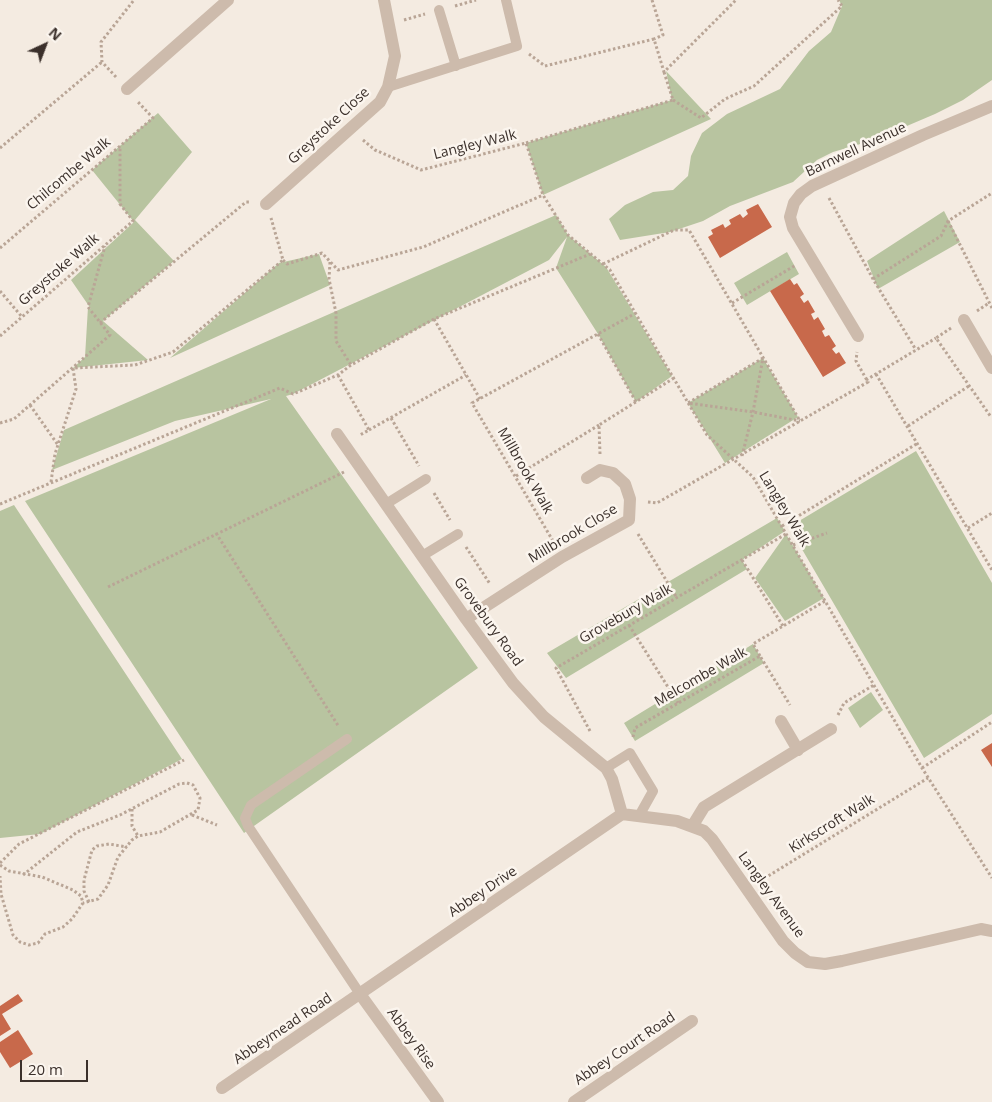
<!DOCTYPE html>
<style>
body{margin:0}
#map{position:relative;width:992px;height:1102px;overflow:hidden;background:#f4ebe1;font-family:"Open Sans",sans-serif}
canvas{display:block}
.north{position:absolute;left:20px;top:20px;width:50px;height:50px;-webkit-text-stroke:4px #fbf5ee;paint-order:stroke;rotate:43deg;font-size:14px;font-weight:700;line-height:20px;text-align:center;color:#3b302b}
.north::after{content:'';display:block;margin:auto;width:18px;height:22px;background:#3b302b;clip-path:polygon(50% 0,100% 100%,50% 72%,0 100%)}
.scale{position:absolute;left:20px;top:1060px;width:68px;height:22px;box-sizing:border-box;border:2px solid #3b302b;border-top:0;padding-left:6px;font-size:15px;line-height:18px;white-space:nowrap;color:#3b302b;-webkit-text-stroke:4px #fbf5ee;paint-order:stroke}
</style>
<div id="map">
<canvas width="992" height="1102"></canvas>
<div class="north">N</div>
<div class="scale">20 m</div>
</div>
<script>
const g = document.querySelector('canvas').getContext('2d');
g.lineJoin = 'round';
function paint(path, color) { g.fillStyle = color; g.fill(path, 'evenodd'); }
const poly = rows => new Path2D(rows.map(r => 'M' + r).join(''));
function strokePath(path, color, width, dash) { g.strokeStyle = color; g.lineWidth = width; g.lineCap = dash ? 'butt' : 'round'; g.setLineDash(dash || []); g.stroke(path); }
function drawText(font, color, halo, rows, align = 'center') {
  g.font = font + ' "Open Sans",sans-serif'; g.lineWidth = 5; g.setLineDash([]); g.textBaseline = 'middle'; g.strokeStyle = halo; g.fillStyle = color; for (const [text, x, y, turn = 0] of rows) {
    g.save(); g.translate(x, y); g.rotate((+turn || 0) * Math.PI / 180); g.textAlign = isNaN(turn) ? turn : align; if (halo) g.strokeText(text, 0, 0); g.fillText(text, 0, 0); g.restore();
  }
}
paint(poly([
 [839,0,992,0,992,80,963,100,935,114,874,140,833,152,817,160,793,182,730,206,703,221,670,232,620,240,609,219,625,205,653,192,673,190,688,176,691,156,702,133,727,114,780,89,809,51,831,32,842,6],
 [666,71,711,119,543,195,526,143,672,100],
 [158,113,192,152,135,220,174,261,103,321,148,360,73,368,85,357,88,307,91,309,71,280,134,222,92,170],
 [944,211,960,242,878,289,867,261],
 [556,215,568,235,606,267,672,376,636,402,598,334,556,268,567,237,549,260,293,394,286,396,478,668,244,833,25,501,271,399,175,421,52,470,64,430],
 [787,252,799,274,747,305,734,283],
 [319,254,330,285,170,358,279,263],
 [763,358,798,417,725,463,688,403],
 [916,451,992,583,992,714,924,758,789,527],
 [14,505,182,759,40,834,0,838,0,511],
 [777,518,785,531,742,560,747,569,566,678,547,653],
 [786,534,824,598,785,621,755,578],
 [753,644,764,663,635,741,624,723],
 [871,692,883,710,860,728,848,708]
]), '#b8c4a0');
paint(poly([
 [758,204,772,227,720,258,708,237,713,234,711,230,723,224,725,228,731,224,729,220,740,214,743,218,748,214,746,210],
 [790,279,794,285,797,283,804,294,800,297,804,303,808,300,815,312,811,314,814,320,818,317,825,329,822,331,825,337,829,335,836,346,832,349,836,354,839,352,846,363,823,377,770,291],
 [992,743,992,767,981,750],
 [18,994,23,1001,2,1014,11,1029,0,1036,0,1006],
 [18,1030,33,1054,10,1068,0,1052,0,1042]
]), '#c8694b');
strokePath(poly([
 [652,0,663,35,654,39],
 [455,6,476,0],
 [404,20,425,14],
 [529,54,545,66,654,39,664,72,736,0],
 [116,77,102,62,101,42,134,0],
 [673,100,701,118,725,99,754,86,842,6,838,0],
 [363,140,375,150,421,170,526,143,543,195,568,235,610,270,707,435,753,477,922,768,992,878],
 [526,143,673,100,664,72],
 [0,148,102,62],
 [829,198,873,279,916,350],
 [948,221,992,308],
 [0,248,153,118,138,102],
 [283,260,287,264,322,253,338,270,423,247,543,195],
 [330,262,329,279,336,313,336,341,351,365],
 [603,264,674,230,689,230,800,421],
 [873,279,941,236,948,221,992,193],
 [0,291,22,317],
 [732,303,796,265],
 [977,311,989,303],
 [434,319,480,399],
 [100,323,246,202,250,202],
 [951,328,936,338,991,417],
 [598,334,636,402],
 [0,336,133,221,120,204,120,146],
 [876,374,992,570],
 [338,375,369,430,360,435],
 [866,380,936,338],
 [30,405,58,445],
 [391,418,419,466],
 [0,423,14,419,110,335,88,307,105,246],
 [908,426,969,386],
 [369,430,466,375],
 [600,454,599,425,674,378],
 [742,456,753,412,763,358,688,403,753,412,800,421],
 [516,476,599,425],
 [51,482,55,454,76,389,73,368,135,365,173,352,283,260,271,218],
 [434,493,450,520],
 [648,502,657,503,868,382,856,361,857,352],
 [0,504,280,388,293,394,338,375,351,365,434,319,590,254],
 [782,526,918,443],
 [968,528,992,513],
 [216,533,339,727],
 [638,534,677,598],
 [553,541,472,403,636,313],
 [793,545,827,533],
 [466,547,490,584],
 [742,560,783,626],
 [108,587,344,472],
 [629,625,678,703],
 [760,656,753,644,825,601],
 [838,715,844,703,874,685],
 [590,731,556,668,786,534],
 [633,737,635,728,760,656,790,705],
 [922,768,992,722],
 [132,809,132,826,138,836],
 [192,815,217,825],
 [0,863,19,844,184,760],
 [0,865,9,871,42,877,73,890,81,896,83,903,72,919,63,927,45,934,38,943,29,945,20,942,13,935,1,894,0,876],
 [23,875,77,832,120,815,179,784,187,783,193,785,200,798,198,810,160,832,138,836,132,840,118,857,108,885,98,899,83,903],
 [760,881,928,778],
 [89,902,84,891,84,880,92,850,97,846,109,844,127,847]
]), '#b9a596', 3, [2.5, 2.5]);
strokePath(poly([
 [439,10,456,66],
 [388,87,517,46,506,0],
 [386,504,426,479],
 [422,556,458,534],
 [347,739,251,805,245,818,248,826,360,994],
 [606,768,630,753,653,791,639,816]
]), '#cdbbac', 10);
strokePath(poly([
 [127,89,228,0],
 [266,204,380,102,388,87,395,56,384,0],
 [964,320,992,368],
 [858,336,793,228,790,217,794,203,801,194,812,186,923,135,992,106],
 [337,434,466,619,513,683,544,717,606,768,612,779,622,814],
 [466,619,562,557,629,520,630,499,625,484,613,473,600,470,587,478],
 [781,721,798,750],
 [622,814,677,821,704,831,712,839,783,941,795,953,808,962,825,964,842,961,981,929,992,931],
 [693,825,704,807,831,729],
 [360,994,438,1102],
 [222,1088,622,814],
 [574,1102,692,1021]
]), '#cdbbac', 12);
drawText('14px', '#3b302b', '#fbf5ee', [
 ["Greystoke Close",329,126,-43],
 ["Langley Walk",475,145,-14],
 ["Barnwell Avenue",856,150,-25],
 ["Chilcombe Walk",69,174,-40],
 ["Greystoke Walk",59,270,-41],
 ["Millbrook Walk",525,471,60],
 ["Langley Walk",784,509,59],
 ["Millbrook Close",573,534,-31],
 ["Grovebury Walk",626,614,-30],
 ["Grovebury Road",488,622,54],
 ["Melcombe Walk",701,677,-30],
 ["Kirkscroft Walk",832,824,-32],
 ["Abbey Drive",483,892,-34],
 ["Langley Avenue",771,895,54],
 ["Abbeymead Road",283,1029,-34],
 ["Abbey Rise",411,1039,54],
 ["Abbey Court Road",625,1049,-34]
]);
</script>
